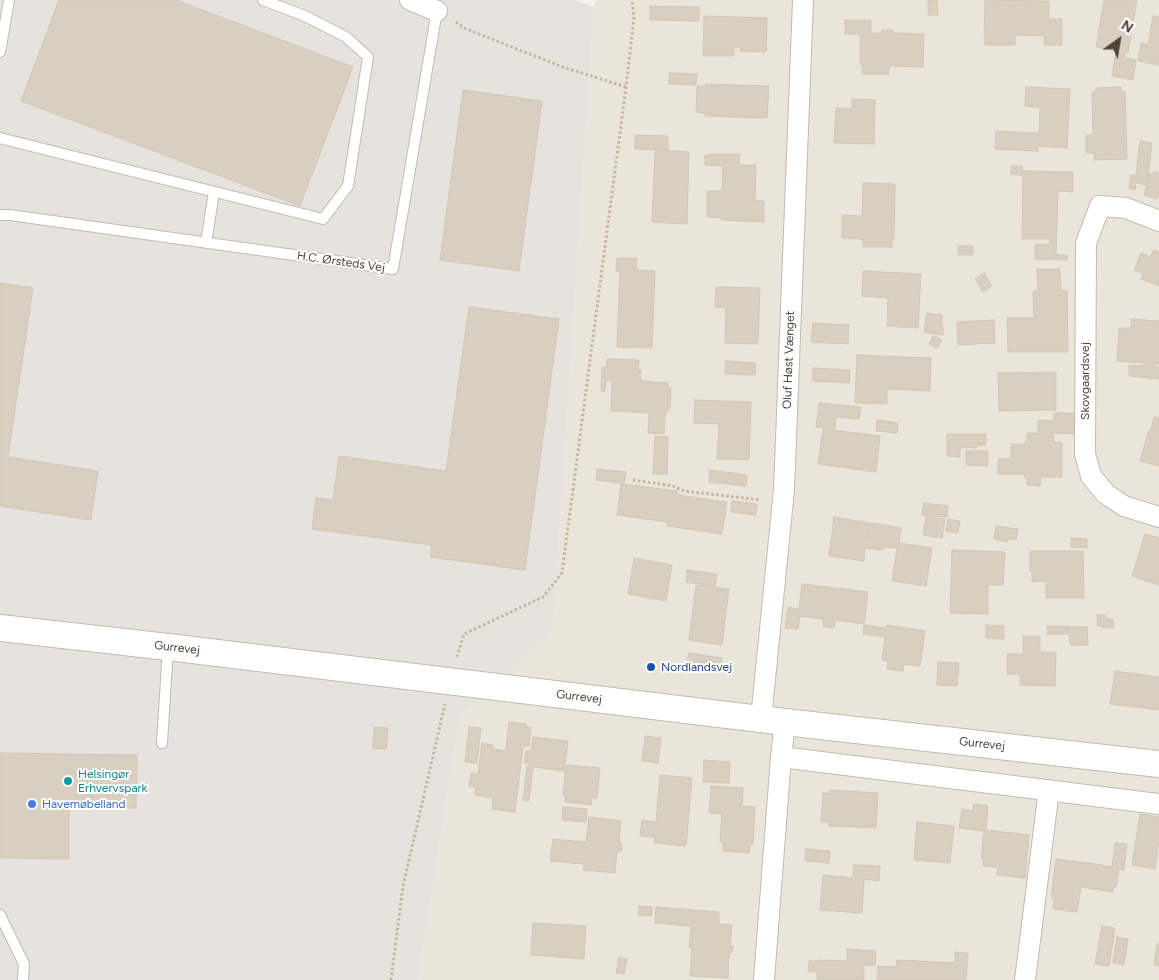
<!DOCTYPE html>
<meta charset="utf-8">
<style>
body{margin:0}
#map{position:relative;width:1159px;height:980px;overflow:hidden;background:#f6f3ec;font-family:Figtree,sans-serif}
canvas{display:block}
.north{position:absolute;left:1094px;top:15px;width:50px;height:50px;-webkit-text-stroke:4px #fff;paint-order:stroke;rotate:32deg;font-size:14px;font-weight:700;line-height:20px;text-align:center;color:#4b4439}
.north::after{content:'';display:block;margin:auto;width:18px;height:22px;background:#4b4439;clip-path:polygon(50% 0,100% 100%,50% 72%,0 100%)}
</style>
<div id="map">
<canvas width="1159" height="980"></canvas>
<div class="north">N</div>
</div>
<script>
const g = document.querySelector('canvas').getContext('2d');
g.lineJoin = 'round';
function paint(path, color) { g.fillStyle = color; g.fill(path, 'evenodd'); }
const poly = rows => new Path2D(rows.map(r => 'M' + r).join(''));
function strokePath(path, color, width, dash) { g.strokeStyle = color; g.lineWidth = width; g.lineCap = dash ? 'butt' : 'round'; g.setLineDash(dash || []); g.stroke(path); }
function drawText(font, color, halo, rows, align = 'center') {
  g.font = font + ' Figtree,sans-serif'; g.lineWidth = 4; g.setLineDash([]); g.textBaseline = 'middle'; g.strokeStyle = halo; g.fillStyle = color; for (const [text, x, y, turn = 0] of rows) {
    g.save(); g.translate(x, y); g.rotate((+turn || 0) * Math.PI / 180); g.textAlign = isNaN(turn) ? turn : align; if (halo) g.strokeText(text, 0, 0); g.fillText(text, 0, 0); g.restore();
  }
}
paint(poly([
 [596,0,1159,0,1159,980,418,980,460,715,553,631,594,7]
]), '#eae5da');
paint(poly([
 [0,0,575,0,594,7,553,631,460,715,418,980,0,980]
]), '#e6e2dd');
paint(poly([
 [148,695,171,698,190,720,188,758,132,753,132,714]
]), '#e5e3e0');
const building = poly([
 [59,0,176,0,353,67,300,206,21,101,59,0],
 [928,0,937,0,938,15,928,15,928,0],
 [985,0,1049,1,1049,19,1062,19,1062,45,1044,45,1044,36,1015,35,1015,45,985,45,985,35,984,35,985,0],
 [1104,0,1137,0,1128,53,1125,52,1124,58,1136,60,1133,80,1112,76,1116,51,1096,47,1104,0],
 [650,6,699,7,699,21,650,20,650,6],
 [704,16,767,18,766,52,740,51,741,47,734,47,734,56,703,56,704,16],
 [1153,16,1159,17,1159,65,1138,61,1141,43,1148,45,1153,16],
 [845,20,871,20,871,33,882,33,882,30,893,30,893,33,924,34,923,67,889,66,889,74,862,74,863,64,860,65,860,34,845,34,845,20],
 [669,73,697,74,696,85,669,84,669,73],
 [706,84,769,86,767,118,705,116,705,113,696,112,697,86,705,86,706,84],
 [1026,87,1070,89,1067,148,1038,146,1038,151,995,149,996,131,1039,133,1040,107,1025,106,1026,87],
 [1121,87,1121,91,1125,91,1127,159,1094,160,1094,153,1086,153,1086,135,1093,135,1092,92,1096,92,1096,88,1121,87],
 [463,90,542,101,519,271,440,260,463,90],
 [852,99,875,100,874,144,834,143,836,108,852,108,852,99],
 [635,135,668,136,668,150,635,149,635,135],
 [1140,141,1152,143,1147,185,1136,183,1135,190,1129,188,1131,175,1136,175,1140,141],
 [655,150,689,152,687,224,652,222,655,150],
 [711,154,740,154,739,165,756,165,755,200,764,201,764,222,721,220,721,218,707,217,707,191,722,191,723,166,705,165,705,155,710,155,711,154],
 [1011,166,1022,166,1022,175,1011,174,1011,166],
 [1023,171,1073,172,1073,192,1058,191,1056,255,1067,255,1067,260,1035,259,1035,244,1050,245,1050,239,1022,239,1023,171],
 [1155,171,1159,173,1159,192,1157,199,1144,195,1149,174,1151,174,1155,171],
 [863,183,895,184,894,240,892,239,892,247,863,247,863,239,842,238,842,215,862,216,863,183],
 [958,246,973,246,973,255,958,255,958,246],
 [1154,250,1159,252,1159,286,1141,279,1143,274,1134,270,1141,253,1150,257,1154,250],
 [617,258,637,258,636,270,655,271,652,348,617,347,620,271,616,271,617,258],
 [1037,269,1060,269,1061,291,1067,291,1068,352,1008,352,1007,318,1034,318,1033,291,1038,291,1037,269],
 [863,271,921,274,918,328,887,326,888,298,862,296,863,271],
 [984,273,992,286,983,292,975,279,984,273],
 [0,283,33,288,8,457,98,471,91,520,0,506,0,283],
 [716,287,760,288,758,344,725,343,726,308,715,307,716,287],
 [469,307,559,319,525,570,430,557,432,545,312,529,316,498,333,500,339,456,446,471,469,307],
 [927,313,942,315,942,326,943,326,943,335,924,332,927,313],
 [1131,319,1159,321,1159,364,1155,364,1154,367,1159,367,1159,379,1129,376,1129,365,1144,366,1144,363,1117,361,1119,328,1131,328,1131,319],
 [994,320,995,343,958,345,957,322,994,320],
 [813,323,849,325,848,344,811,342,813,323],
 [933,336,942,340,937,348,929,344,933,336],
 [857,355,931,358,930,391,887,389,887,404,855,403,857,355],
 [607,359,639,360,638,370,641,370,641,381,668,383,668,388,671,388,670,409,667,409,666,415,665,414,664,434,648,433,649,413,611,411,612,381,606,380,605,391,601,391,602,367,606,368,607,359],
 [726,361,756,363,755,375,725,374,726,361],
 [813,368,850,370,849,383,813,381,813,368],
 [1056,372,1056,410,999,411,998,373,1056,372],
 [695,400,751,402,749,460,717,459,719,424,694,423,695,400],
 [819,403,861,407,859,419,836,417,835,429,816,427,819,403],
 [1054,413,1075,413,1074,434,1053,433,1054,442,1062,443,1062,477,1041,477,1040,486,1027,485,1027,477,1024,477,1025,474,998,474,998,459,1011,459,1011,444,1025,444,1025,442,1027,442,1027,433,1038,433,1038,420,1054,421,1054,413],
 [1154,417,1159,418,1159,466,1140,461,1149,430,1151,430,1154,417],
 [877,420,898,423,897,433,876,431,877,420],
 [823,429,880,436,876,472,818,464,823,429],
 [947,434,986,434,986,445,977,445,976,448,960,447,960,457,947,456,947,434],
 [655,436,668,437,667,474,653,474,655,436],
 [966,451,988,451,988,466,966,465,966,451],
 [597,469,626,472,624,484,677,491,677,495,727,502,722,534,667,526,667,522,617,515,621,483,596,480,597,469],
 [710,470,747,475,746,486,709,482,710,470],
 [732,501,757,504,756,515,731,512,732,501],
 [924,503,948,506,947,517,922,515,924,503],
 [834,517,869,523,867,539,868,539,871,523,901,528,899,543,932,548,926,586,892,581,897,548,883,547,882,550,865,548,864,561,829,556,834,517],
 [926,517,945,519,942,538,923,535,926,517],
 [948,519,960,521,958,533,946,531,948,519],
 [996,526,1018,529,1016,540,1008,539,1008,542,994,539,996,526],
 [1145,534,1159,538,1159,585,1132,576,1145,534],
 [1071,538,1087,539,1087,548,1071,547,1071,538],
 [952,550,1005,552,1003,585,988,585,988,614,950,613,952,550],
 [1030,551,1083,551,1084,598,1046,598,1046,581,1032,582,1032,571,1030,571,1030,551],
 [634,558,672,565,666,601,628,594,634,558],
 [687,570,717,574,715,586,686,582,687,570],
 [802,584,868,592,864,624,835,620,834,628,823,626,823,619,800,616,798,629,785,628,788,607,799,609,802,584],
 [696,585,729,589,722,645,689,640,696,585],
 [1097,615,1106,615,1106,619,1113,619,1114,628,1103,628,1103,626,1098,626,1097,615],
 [864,625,886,628,887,625,925,631,920,666,904,664,903,671,887,669,888,662,882,660,885,637,863,634,864,625],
 [986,625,1004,626,1004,639,986,638,986,625],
 [1047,626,1068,626,1068,634,1047,634,1047,626],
 [1069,627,1087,627,1088,645,1070,645,1069,627],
 [1023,636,1040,636,1040,652,1056,652,1055,686,1020,685,1020,674,1007,674,1007,654,1023,654,1023,636],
 [689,653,722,658,721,666,687,661,689,653],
 [938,662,959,663,957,686,937,685,938,662],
 [1115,671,1159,677,1159,710,1110,704,1115,671],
 [509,722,526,724,526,727,531,727,529,746,523,746,515,812,492,809,493,798,475,795,476,787,469,786,471,773,478,774,482,743,493,745,492,749,506,751,509,722],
 [374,727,388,728,386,749,373,748,374,727],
 [469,727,481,728,477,763,465,762,469,727],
 [645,736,661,738,658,763,642,761,645,736],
 [533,737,568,741,564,771,533,767,529,801,523,800,527,766,529,766,529,763,524,763,526,751,531,752,533,737],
 [0,753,137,755,136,808,69,807,69,859,0,858,0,753],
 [704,760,730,762,729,783,703,782,704,760],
 [566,765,600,768,597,798,592,798,591,805,565,802,566,795,563,795,566,765],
 [660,775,692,778,686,846,654,843,655,837,640,836,642,820,656,822,660,775],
 [711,786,743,788,742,806,755,807,753,844,750,844,749,853,723,851,723,842,720,842,722,814,709,813,711,786],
 [830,790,878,793,876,828,829,826,829,822,821,822,823,793,830,793,830,790],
 [974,804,988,806,986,830,1029,835,1025,878,997,875,998,867,983,866,984,859,981,858,984,831,959,828,962,809,973,811,974,804],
 [563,807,587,809,586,822,562,820,563,807],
 [1140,814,1159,817,1159,841,1155,869,1132,865,1140,814],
 [589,817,621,821,619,843,622,844,621,852,617,851,615,873,583,870,584,864,550,861,553,839,586,842,589,817],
 [917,822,954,826,950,863,914,860,917,822],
 [1115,843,1127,844,1124,870,1119,869,1116,887,1114,886,1113,892,1081,887,1077,912,1053,909,1054,897,1051,897,1056,859,1103,865,1103,866,1112,867,1115,843],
 [806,849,830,851,829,863,805,861,806,849],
 [854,865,880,866,879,881,864,879,862,913,820,910,823,875,853,878,854,865],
 [639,906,652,907,652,916,638,915,639,906],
 [656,907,719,912,719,924,732,925,730,946,733,946,732,953,729,952,728,978,690,976,692,947,689,947,691,926,655,923,656,907],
 [533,923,586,926,584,959,531,955,533,923],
 [1102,926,1115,928,1109,966,1095,964,1102,926],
 [1117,937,1128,939,1124,965,1113,963,1117,937],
 [1157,944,1159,944,1159,966,1154,965,1157,944],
 [847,949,876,951,875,966,864,965,864,980,817,980,817,972,808,972,809,961,818,961,818,960,847,961,847,949],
 [955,952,968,953,966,980,877,980,878,966,896,967,897,960,955,963,955,952],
 [619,957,627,959,624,974,616,973,619,957]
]);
paint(building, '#d8cfc1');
strokePath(building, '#d3c7b4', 1);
const service = poly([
 [0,52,9,0],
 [0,138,323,219,348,186,368,57,346,37,305,16,263,0],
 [0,215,10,215,393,269,437,11],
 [206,243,214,192],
 [162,743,168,648],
 [0,915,24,964,23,980]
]);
const minor = poly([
 [410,0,437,11],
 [1159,221,1126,208,1100,206,1086,243,1085,454,1091,476,1106,494,1124,506,1159,517],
 [761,719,784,490,803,0],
 [781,757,1159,804],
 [764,980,781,757,785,722],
 [1025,980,1049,790]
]);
const tertiary = poly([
 [0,628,168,647,785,722,1159,764]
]);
strokePath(service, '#c2bbae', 12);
strokePath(minor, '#c2bbae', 22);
strokePath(tertiary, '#c2bbae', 28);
strokePath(poly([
 [456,22,464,28,560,66,626,87],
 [633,480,673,486,684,491,761,500],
 [457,657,464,634,543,597,562,573,626,87,634,17,632,0],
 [391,980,403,886,445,704]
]), '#c4b79f', 3, [2.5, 2.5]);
strokePath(service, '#fff', 10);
strokePath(minor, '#fff', 20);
strokePath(tertiary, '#fff', 26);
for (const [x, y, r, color] of [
 [651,667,5,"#1a4fb4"],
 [68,781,5,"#0f9aa8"],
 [32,804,5,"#3f7fe0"]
]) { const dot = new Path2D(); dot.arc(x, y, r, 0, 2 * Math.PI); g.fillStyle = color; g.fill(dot); strokePath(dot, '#fff', 2); }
drawText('12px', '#4b4439', '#fff', [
 ["H.C. Ørsteds Vej",341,262,8],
 ["Oluf Høst Vænget",789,360,-88],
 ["Skovgaardsvej",1085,381,-90],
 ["Gurrevej",177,648,7],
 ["Gurrevej",579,697,7],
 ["Gurrevej",982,744,6]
]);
drawText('12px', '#164399', '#fff', [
 ["Nordlandsvej",661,667]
], 'left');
drawText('12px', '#0d838f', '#fff', [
 ["Helsingør",78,774],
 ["Erhvervspark",78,788]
], 'left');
drawText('12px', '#366cbe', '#fff', [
 ["Havemøbelland",42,804]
], 'left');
</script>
